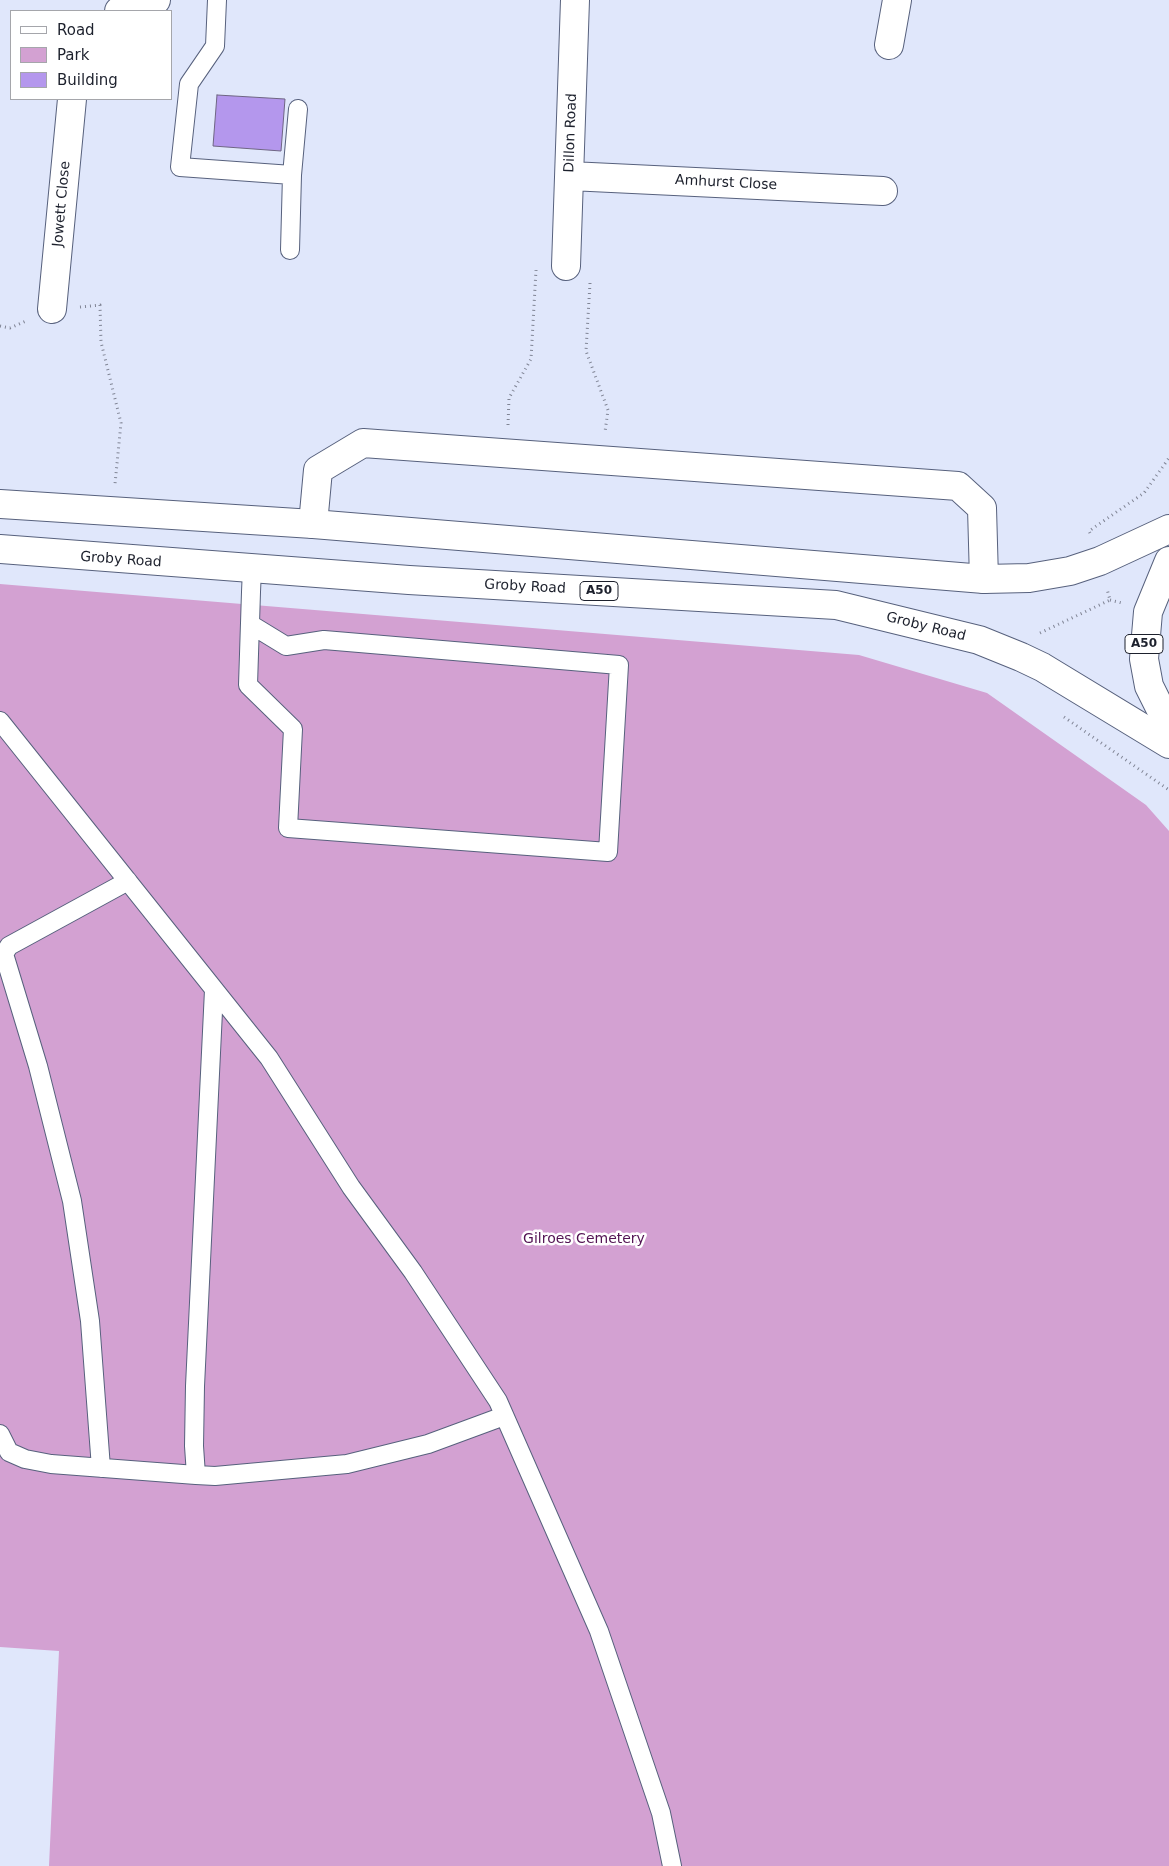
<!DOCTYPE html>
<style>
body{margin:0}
#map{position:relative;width:1169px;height:1866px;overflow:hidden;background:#e0e7fb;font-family:"DejaVu Sans",sans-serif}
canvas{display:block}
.legend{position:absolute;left:10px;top:10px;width:162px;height:90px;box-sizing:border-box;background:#fff;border:1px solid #a5a6ab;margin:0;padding:6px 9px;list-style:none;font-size:15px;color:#1d212d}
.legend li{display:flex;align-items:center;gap:10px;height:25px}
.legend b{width:25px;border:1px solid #a5a6ab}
</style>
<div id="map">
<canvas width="1169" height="1866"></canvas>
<ul class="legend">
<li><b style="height:6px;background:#fff"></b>Road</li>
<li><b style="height:14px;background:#d3a1d2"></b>Park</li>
<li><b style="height:14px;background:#b497ed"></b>Building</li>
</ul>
</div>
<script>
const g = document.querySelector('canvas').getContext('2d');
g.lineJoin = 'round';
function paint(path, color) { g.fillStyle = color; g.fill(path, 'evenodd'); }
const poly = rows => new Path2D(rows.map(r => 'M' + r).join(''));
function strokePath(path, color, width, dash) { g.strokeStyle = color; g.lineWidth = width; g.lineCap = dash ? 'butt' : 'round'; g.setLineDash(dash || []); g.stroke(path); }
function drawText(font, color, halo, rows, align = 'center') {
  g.font = font + ' "DejaVu Sans",sans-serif'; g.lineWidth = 5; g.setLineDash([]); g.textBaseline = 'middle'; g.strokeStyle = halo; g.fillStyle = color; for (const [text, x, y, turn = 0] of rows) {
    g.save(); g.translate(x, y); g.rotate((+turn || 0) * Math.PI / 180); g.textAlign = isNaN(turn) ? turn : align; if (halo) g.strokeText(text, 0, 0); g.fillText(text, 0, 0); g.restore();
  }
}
paint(poly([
 [0,584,859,655,987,693,1146,805,1169,831,1169,1866,49,1866,59,1651,0,1647]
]), '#d3a1d2');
const building = poly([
 [217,95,285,99,281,151,213,146,217,95]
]);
paint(building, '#b497ed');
strokePath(building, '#6e6583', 1);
const lane = poly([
 [217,0,215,46,189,84,180,167,292,175],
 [290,250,292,175,298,109],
 [250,624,286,646,324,640,619,665,608,852,288,828,293,729,248,685,251,592,252,569],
 [0,721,269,1058,351,1187,413,1272,498,1401,599,1631,661,1813,672,1866],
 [214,990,195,1386,194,1446,196,1475,215,1476,347,1464,428,1444,504,1416],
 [0,1434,9,1452,25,1459,51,1464,196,1475],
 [101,1468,90,1321,72,1201,38,1066,4,954,9,946,128,881]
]);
const street = poly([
 [119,11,156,0],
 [889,45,897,0],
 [570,176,883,191],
 [566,266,575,0],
 [52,309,72,99],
 [313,524,318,470,363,443,958,486,982,508,984,579]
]);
const primary = poly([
 [0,504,313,524,984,579,1029,578,1070,571,1100,561,1169,529],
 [0,549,409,580,836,605,979,640,1021,657,1042,667,1169,744]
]);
const highway = poly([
 [1169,561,1148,612,1144,659,1149,686,1169,726]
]);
strokePath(lane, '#57617d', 20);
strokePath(street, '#57617d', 30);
strokePath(primary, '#57617d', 30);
strokePath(highway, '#57617d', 30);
strokePath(poly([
 [590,283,586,351,608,410,605,432],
 [80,307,100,305,101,342,121,423,115,484],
 [0,326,10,328,26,321],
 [508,425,509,398,531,359,536,270],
 [1090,533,1089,531,1144,493,1169,458],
 [1110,600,1122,603],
 [1040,633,1110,600,1107,589],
 [1064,717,1169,790]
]), '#808595', 3, [1, 4]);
strokePath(lane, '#fff', 18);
strokePath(street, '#fff', 28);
strokePath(primary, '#fff', 28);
strokePath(highway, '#fff', 28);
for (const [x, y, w] of [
 [599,591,38],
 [1144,644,38]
]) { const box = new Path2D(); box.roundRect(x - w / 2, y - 9.5, w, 19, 4); g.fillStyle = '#fff'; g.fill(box); strokePath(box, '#1d212d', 1); }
drawText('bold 12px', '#1d212d', null, [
 ["A50",599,591],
 ["A50",1144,644]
]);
drawText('14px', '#1d212d', '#fff', [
 ["Dillon Road",571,133,-88],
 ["Amhurst Close",726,183,3],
 ["Jowett Close",62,204,-85],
 ["Groby Road",121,560,4],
 ["Groby Road",525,587,3],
 ["Groby Road",926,627,14]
]);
drawText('14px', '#521353', '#fff', [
 ["Gilroes Cemetery",584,1239]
]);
</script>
